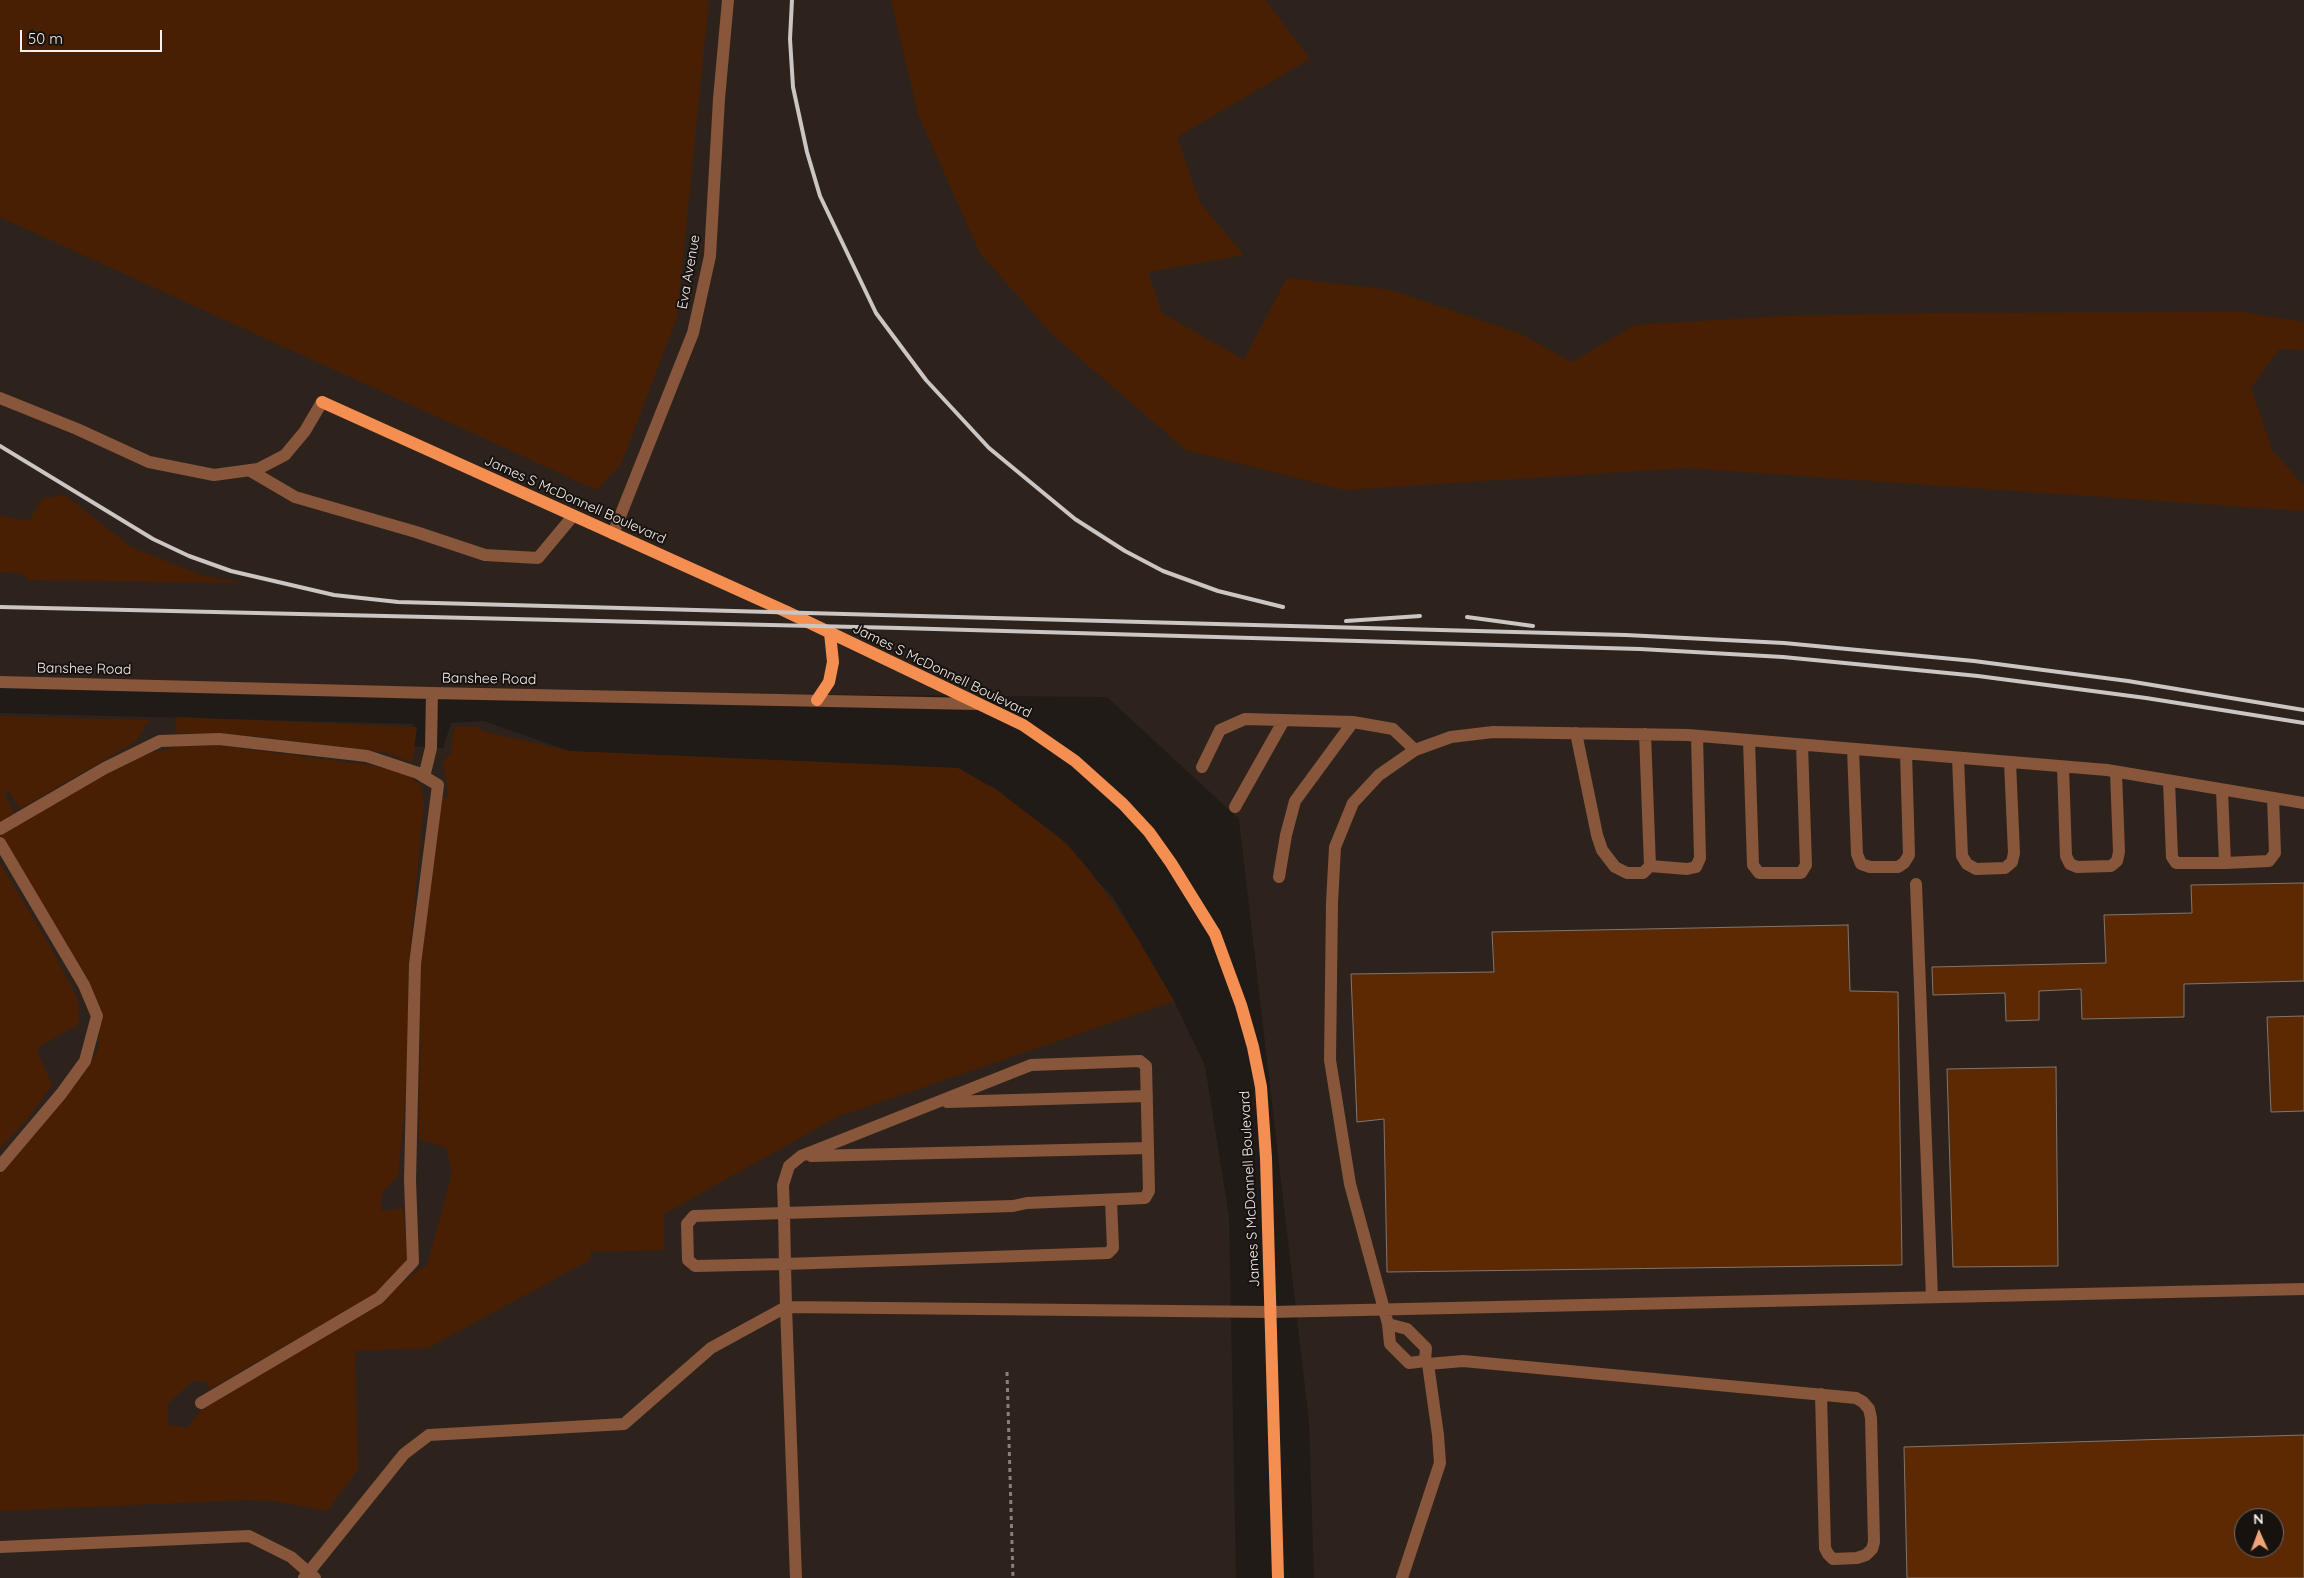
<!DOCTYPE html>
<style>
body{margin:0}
#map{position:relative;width:2304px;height:1578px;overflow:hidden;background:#211b18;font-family:Quicksand,sans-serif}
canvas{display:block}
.north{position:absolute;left:2234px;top:1508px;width:50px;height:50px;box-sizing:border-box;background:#18120f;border:1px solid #706b68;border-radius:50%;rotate:358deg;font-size:14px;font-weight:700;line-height:20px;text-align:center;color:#f5f0ee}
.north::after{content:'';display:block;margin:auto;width:18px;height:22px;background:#efa378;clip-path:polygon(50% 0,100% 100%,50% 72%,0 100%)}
.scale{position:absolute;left:20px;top:30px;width:142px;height:22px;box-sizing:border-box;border:2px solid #f5f0ee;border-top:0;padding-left:6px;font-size:15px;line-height:18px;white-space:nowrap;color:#f5f0ee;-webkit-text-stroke:4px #18120f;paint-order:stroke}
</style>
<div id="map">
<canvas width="2304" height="1578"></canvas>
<div class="north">N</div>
<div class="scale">50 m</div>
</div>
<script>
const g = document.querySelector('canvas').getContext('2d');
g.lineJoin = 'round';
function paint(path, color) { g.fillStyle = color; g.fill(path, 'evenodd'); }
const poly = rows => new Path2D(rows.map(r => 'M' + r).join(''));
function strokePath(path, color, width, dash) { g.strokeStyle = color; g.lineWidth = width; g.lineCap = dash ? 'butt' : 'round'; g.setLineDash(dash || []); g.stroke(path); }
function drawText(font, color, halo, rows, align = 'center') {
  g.font = font + ' Quicksand,sans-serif'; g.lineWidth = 4; g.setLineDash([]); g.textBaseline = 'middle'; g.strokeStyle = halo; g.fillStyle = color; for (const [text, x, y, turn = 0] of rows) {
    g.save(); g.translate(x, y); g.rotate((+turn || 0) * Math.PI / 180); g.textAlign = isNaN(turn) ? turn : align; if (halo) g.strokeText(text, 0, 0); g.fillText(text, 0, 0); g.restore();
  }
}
paint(poly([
 [0,0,2304,0,2304,1578,1314,1578,1309,1421,1239,819,1107,697,0,687],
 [2244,1518,2274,1518,2274,1548,2244,1548],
 [0,713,413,724,414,746,443,748,451,723,484,721,569,751,958,768,1059,842,1113,897,1174,1001,1205,1066,1229,1217,1236,1578,0,1578]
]), '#2e231c');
paint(poly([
 [0,0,709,0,677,317,621,464,597,490,0,217],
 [891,0,1265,0,1310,59,1177,137,1200,203,1244,255,1148,272,1162,313,1244,360,1287,278,1391,290,1519,333,1572,362,1635,325,1784,316,1933,313,2241,312,2304,322,2304,350,2279,349,2251,388,2272,450,2304,486,2304,511,1686,468,1344,490,1186,450,1052,334,980,253,918,114],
 [65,495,131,547,203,576,246,583,29,580,21,573,0,572,0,516,29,521,43,498],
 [0,716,149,720,136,741,20,809,9,791,4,793,14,813,0,822],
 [177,717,417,727,412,762,384,752,255,736,175,733],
 [454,727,477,727,486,732,569,751,958,768,997,790,1066,843,1089,870,1133,931,1174,1001,837,1117,664,1214,664,1250,591,1252,590,1260,428,1348,355,1351,358,1469,327,1511,274,1501,243,1500,0,1511,0,1169,75,1085,98,1050,100,1020,90,982,58,936,0,839,0,834,118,766,147,754,184,745,221,746,374,766,405,773,420,785,424,802,409,961,407,1083,398,1175,382,1193,381,1211,403,1208,408,1260,373,1295,210,1389,206,1381,192,1381,167,1405,169,1425,187,1428,202,1409,339,1326,427,1265,452,1174,447,1148,419,1139,421,964,440,798,449,797,443,762,451,753],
 [0,863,51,948,78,1000,79,1024,40,1046,37,1051,52,1085,28,1118,0,1149]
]), '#491f03');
const building = poly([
 [2304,883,2304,981,2184,984,2184,1017,2082,1019,2081,989,2039,991,2039,1020,2006,1021,2005,993,1933,995,1932,967,2106,963,2104,915,2192,913,2191,885,2304,883],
 [1848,925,1850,991,1898,992,1902,1265,1387,1272,1384,1119,1357,1122,1351,974,1494,972,1492,932,1848,925],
 [2304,1016,2304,1111,2271,1112,2267,1017,2304,1016],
 [2056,1067,2058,1266,1953,1267,1947,1069,2056,1067],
 [2304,1435,2304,1578,1907,1578,1904,1447,2304,1435],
 [2244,1518,2274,1518,2274,1548,2244,1548,2244,1518]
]);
paint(building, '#5c2903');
strokePath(building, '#7e7672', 1);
strokePath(poly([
 [1007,1372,1013,1578]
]), '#86807e', 3, [4, 4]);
strokePath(poly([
 [0,398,77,429,149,462,214,475,258,469,285,455,305,431,322,402],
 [249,470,295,497,416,532,485,555,538,558,573,516],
 [613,534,693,333,710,256,719,99,728,0],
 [0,682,432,693,977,704],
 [1576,733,1597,835,1602,850,1615,867,1627,873,1643,873,1650,866,1645,734],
 [1749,740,1753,865,1759,873,1801,873,1806,865,1802,745],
 [1853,749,1857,854,1861,864,1870,867,1898,867,1904,863,1909,855,1906,753],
 [1958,758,1962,856,1967,864,1976,869,2005,868,2012,862,2014,853,2010,762],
 [1202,767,1220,730,1245,719,1353,722,1393,729,1415,750],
 [2063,767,2066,856,2070,864,2077,867,2111,866,2117,861,2119,852,2116,772],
 [424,777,431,748,432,693],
 [2169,781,2172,857,2176,863,2225,863,2222,790],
 [1235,807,1284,720],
 [0,829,105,768,160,741,219,739,367,756,418,773,438,785,415,964,410,1180,413,1262,379,1298,201,1403],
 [0,843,84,985,97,1016,85,1061,61,1094,0,1166],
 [2225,863,2269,861,2275,853,2273,798],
 [1650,866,1687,869,1696,867,1700,858,1697,736],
 [1279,877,1286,835,1295,801,1353,722],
 [1916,884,1932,1297],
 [947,1102,1147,1096],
 [811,1156,1148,1148],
 [1388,1324,1407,1329,1426,1348,1425,1361,1428,1364,1438,1435,1440,1463,1402,1578],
 [1425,1361,1409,1363,1390,1344,1388,1324,1350,1184,1330,1060,1332,903,1335,847,1353,803,1379,775,1415,750,1451,737,1493,732,1688,735,2107,770,2304,803],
 [1428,1364,1463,1361,1856,1398,1863,1402,1869,1409,1871,1418,1874,1542,1872,1549,1866,1555,1857,1558,1833,1559,1828,1554,1825,1548,1821,1394],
 [0,1547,249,1536,291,1557,315,1578],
 [304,1578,404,1454,429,1435,624,1424,711,1348,786,1307,1271,1312,2304,1289],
 [796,1578,786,1307,785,1264,784,1213,783,1185,789,1166,801,1156,1031,1065,1140,1061,1146,1066,1149,1191,1145,1198,1027,1203,1013,1206,784,1213,694,1216,687,1224,688,1260,695,1266,785,1264,1108,1253,1113,1248,1111,1200]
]), '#87563b', 12);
strokePath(poly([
 [322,402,785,611,1023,725,1075,761,1123,804,1149,832,1171,863,1215,934,1241,1005,1253,1047,1261,1087,1266,1158,1278,1578],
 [817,700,829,682,833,662,830,633]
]), '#f48e51', 12);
strokePath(poly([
 [792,0,790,39,793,87,807,152,820,196,876,313,926,380,989,448,1075,519,1125,551,1163,571,1218,591,1283,607],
 [0,446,153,539,189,556,231,571,334,595,398,602,1626,635,1784,643,1974,661,2128,681,2304,710],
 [0,607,899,628,1640,649,1783,657,1978,676,2146,698,2304,723],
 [1467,617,1533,626],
 [1346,621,1420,616]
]), '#cbc5c3', 4);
drawText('14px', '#f5f0ee', '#18120f', [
 ["Eva Avenue",689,272,-80],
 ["James S McDonnell Boulevard",575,500,24],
 ["Banshee Road",84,669,1],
 ["James S McDonnell Boulevard",942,671,26],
 ["Banshee Road",489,679,1],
 ["James S McDonnell Boulevard",1250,1189,-93]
]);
</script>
